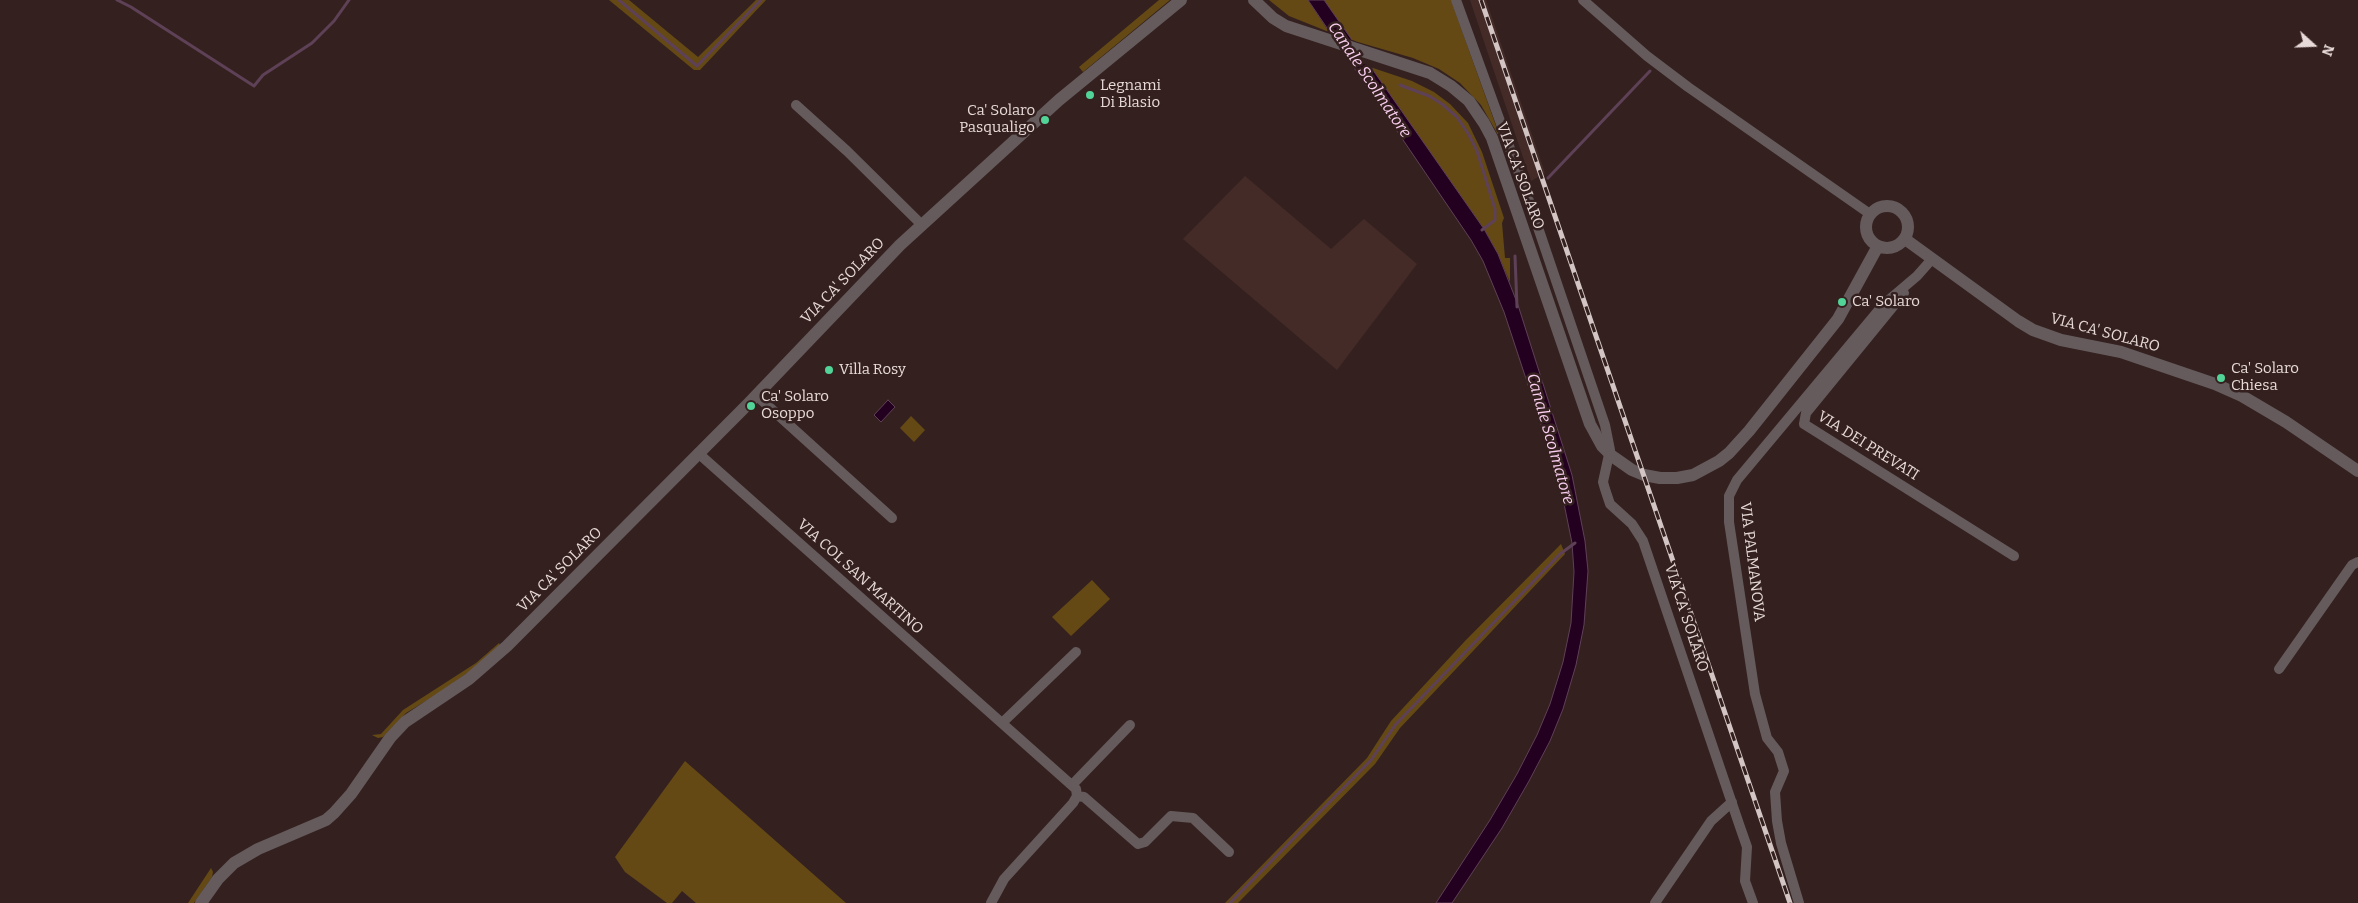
<!DOCTYPE html>
<style>
body{margin:0}
#map{position:relative;width:2358px;height:903px;overflow:hidden;background:#34211f;font-family:Bitter,serif}
canvas{display:block}
.north{position:absolute;left:2288px;top:20px;width:50px;height:50px;-webkit-text-stroke:4px #34211f;paint-order:stroke;rotate:110deg;font-size:14px;font-weight:700;line-height:20px;text-align:center;color:#e7dad8}
.north::after{content:'';display:block;margin:auto;width:18px;height:22px;background:#e7dad8;clip-path:polygon(50% 0,100% 100%,50% 72%,0 100%)}
</style>
<div id="map">
<canvas width="2358" height="903"></canvas>
<div class="north">N</div>
</div>
<script>
const g = document.querySelector('canvas').getContext('2d');
g.lineJoin = 'round';
function paint(path, color) { g.fillStyle = color; g.fill(path, 'evenodd'); }
const poly = rows => new Path2D(rows.map(r => 'M' + r).join(''));
function strokePath(path, color, width, dash) { g.strokeStyle = color; g.lineWidth = width; g.lineCap = dash ? 'butt' : 'round'; g.setLineDash(dash || []); g.stroke(path); }
function drawText(font, color, halo, rows, align = 'center') {
  g.font = font + ' Bitter,serif'; g.lineWidth = 5; g.setLineDash([]); g.textBaseline = 'middle'; g.strokeStyle = halo; g.fillStyle = color; for (const [text, x, y, turn = 0] of rows) {
    g.save(); g.translate(x, y); g.rotate((+turn || 0) * Math.PI / 180); g.textAlign = isNaN(turn) ? turn : align; if (halo) g.strokeText(text, 0, 0); g.fillText(text, 0, 0); g.restore();
  }
}
paint(poly([
 [1470,0,1486,0,1545,173,1531,181],
 [1245,176,1331,249,1364,219,1417,264,1337,370,1183,239]
]), '#442b28');
paint(poly([
 [609,0,629,0,698,57,756,0,766,0,700,70,694,70],
 [1159,0,1170,0,1083,72,1079,67],
 [1269,0,1308,0,1329,32,1289,16],
 [1324,0,1451,0,1501,140,1481,105,1460,83,1439,69,1413,58,1351,40],
 [1370,67,1412,81,1434,92,1450,104,1468,123,1482,152,1504,218,1502,223,1505,258,1510,258,1510,282,1498,254,1484,229],
 [911,416,925,430,914,442,900,428],
 [1561,544,1565,554,1400,728,1375,764,1238,903,1225,903,1367,758,1391,721,1465,641],
 [1092,580,1110,599,1071,636,1052,617],
 [499,643,500,645,490,657,439,693,406,713,383,737,378,738,372,735,381,734,403,710,476,663],
 [685,761,846,903,696,903,682,891,672,903,667,903,625,872,615,857],
 [211,868,213,872,212,877,194,903,188,903]
]), '#644915');
const water = poly([
 [1308,0,1324,0,1484,229,1498,254,1518,305,1572,475,1585,541,1588,571,1584,625,1576,665,1563,709,1550,741,1529,781,1502,828,1452,903,1436,903,1490,820,1517,774,1537,735,1550,704,1563,662,1571,623,1574,572,1572,543,1559,479,1504,312,1483,261,1471,240,1308,0],
 [888,400,895,407,881,422,874,415,888,400]
]);
paint(water, '#240020');
strokePath(water, '#5e4157', 1);
paint(poly([
 [1326,31,1355,41,1373,67,1344,58]
]), '#34211f');
strokePath(poly([
 [117,0,131,7,254,86,263,75,312,43,334,21,349,0],
 [619,0,697,66,761,0],
 [1400,85,1429,96,1442,104,1457,117,1469,135,1477,151,1495,209,1495,220,1482,230],
 [1548,178,1650,71],
 [1515,256,1517,307],
 [1230,903,1371,760,1396,724,1560,554,1575,543]
]), '#5e4157', 3);
strokePath(poly([
 [1456,0,1529,201,1605,425,1610,450,1603,482,1605,489,1610,504,1632,524,1643,541,1739,824,1747,847,1745,881,1753,903],
 [1583,0,1647,56,1688,87,1870,214],
 [796,105,847,151,922,225],
 [1904,293,1806,413,1804,424,2014,556],
 [756,395,892,518],
 [698,453,1076,789,1077,796,1073,803,1004,879,991,903],
 [2279,669,2352,565,2358,562],
 [1002,723,1076,652],
 [1072,785,1130,725],
 [1077,796,1084,797,1138,844,1145,842,1171,816,1193,818,1229,852],
 [1655,903,1711,821,1732,802],
 [1799,903,1781,843,1777,821,1775,792,1784,771,1778,752,1767,738,1755,694,1729,522,1729,496,1737,480,1884,304,1917,276,1932,259]
]), '#655b5d', 10);
strokePath(poly([
 [1254,0,1273,18,1286,26,1430,73,1451,86,1469,101,1484,123,1492,138,1590,424,1602,446,1612,456,1632,470,1644,475,1660,478,1677,478,1693,475,1719,461,1729,453,1749,431,1838,319,1878,246],
 '1866 227a21 21 0 1 1 42 0a21 21 0 1 1-42 0Z',
 [1905,239,2018,321,2033,330,2061,340,2121,352,2215,384,2242,396,2286,422,2358,471],
 [201,903,218,879,234,863,258,849,326,820,334,813,351,794,390,738,405,722,469,679,507,646,749,403,900,245,1059,100,1181,0]
]), '#655b5d', 12);
const rail = poly([
 [1481,0,1790,903]
]);
strokePath(rail, '#d2c5c3', 5);
strokePath(rail, '#34211f', 3, [9]);
for (const [x, y, r, color] of [
 [1090,95,5,"#52d397"],
 [1045,120,5,"#52d397"],
 [1842,302,5,"#52d397"],
 [829,370,5,"#52d397"],
 [2221,378,5,"#52d397"],
 [751,406,5,"#52d397"]
]) { const dot = new Path2D(); dot.arc(x, y, r, 0, 2 * Math.PI); g.fillStyle = color; g.fill(dot); strokePath(dot, '#34211f', 2); }
drawText('15px', '#e7dad8', '#34211f', [
 ["Legnami",1100,86],
 ["Di Blasio",1100,103],
 ["Ca' Solaro",1035,111,"right"],
 ["Pasqualigo",1035,128,"right"],
 ["Ca' Solaro",1852,302],
 ["Ca' Solaro",2231,369],
 ["Chiesa",2231,386],
 ["Villa Rosy",839,370],
 ["Ca' Solaro",761,397],
 ["Osoppo",761,414]
], 'left');
drawText('15px', '#e7dad8', '#34211f', [
 ["VIA CA' SOLARO",1520,176,70],
 ["VIA CA' SOLARO",843,281,-46],
 ["VIA CA' SOLARO",2105,333,15],
 ["VIA DEI PREVATI",1868,446,32],
 ["VIA PALMANOVA",1752,562,83],
 ["VIA CA' SOLARO",560,570,-45],
 ["VIA COL SAN MARTINO",860,577,42],
 ["VIA CA' SOLARO",1686,618,72]
]);
drawText('italic 16px', '#facef0', '#34211f', [
 ["Canale Scolmatore",1369,80,56],
 ["Canale Scolmatore",1550,439,74]
]);
</script>
